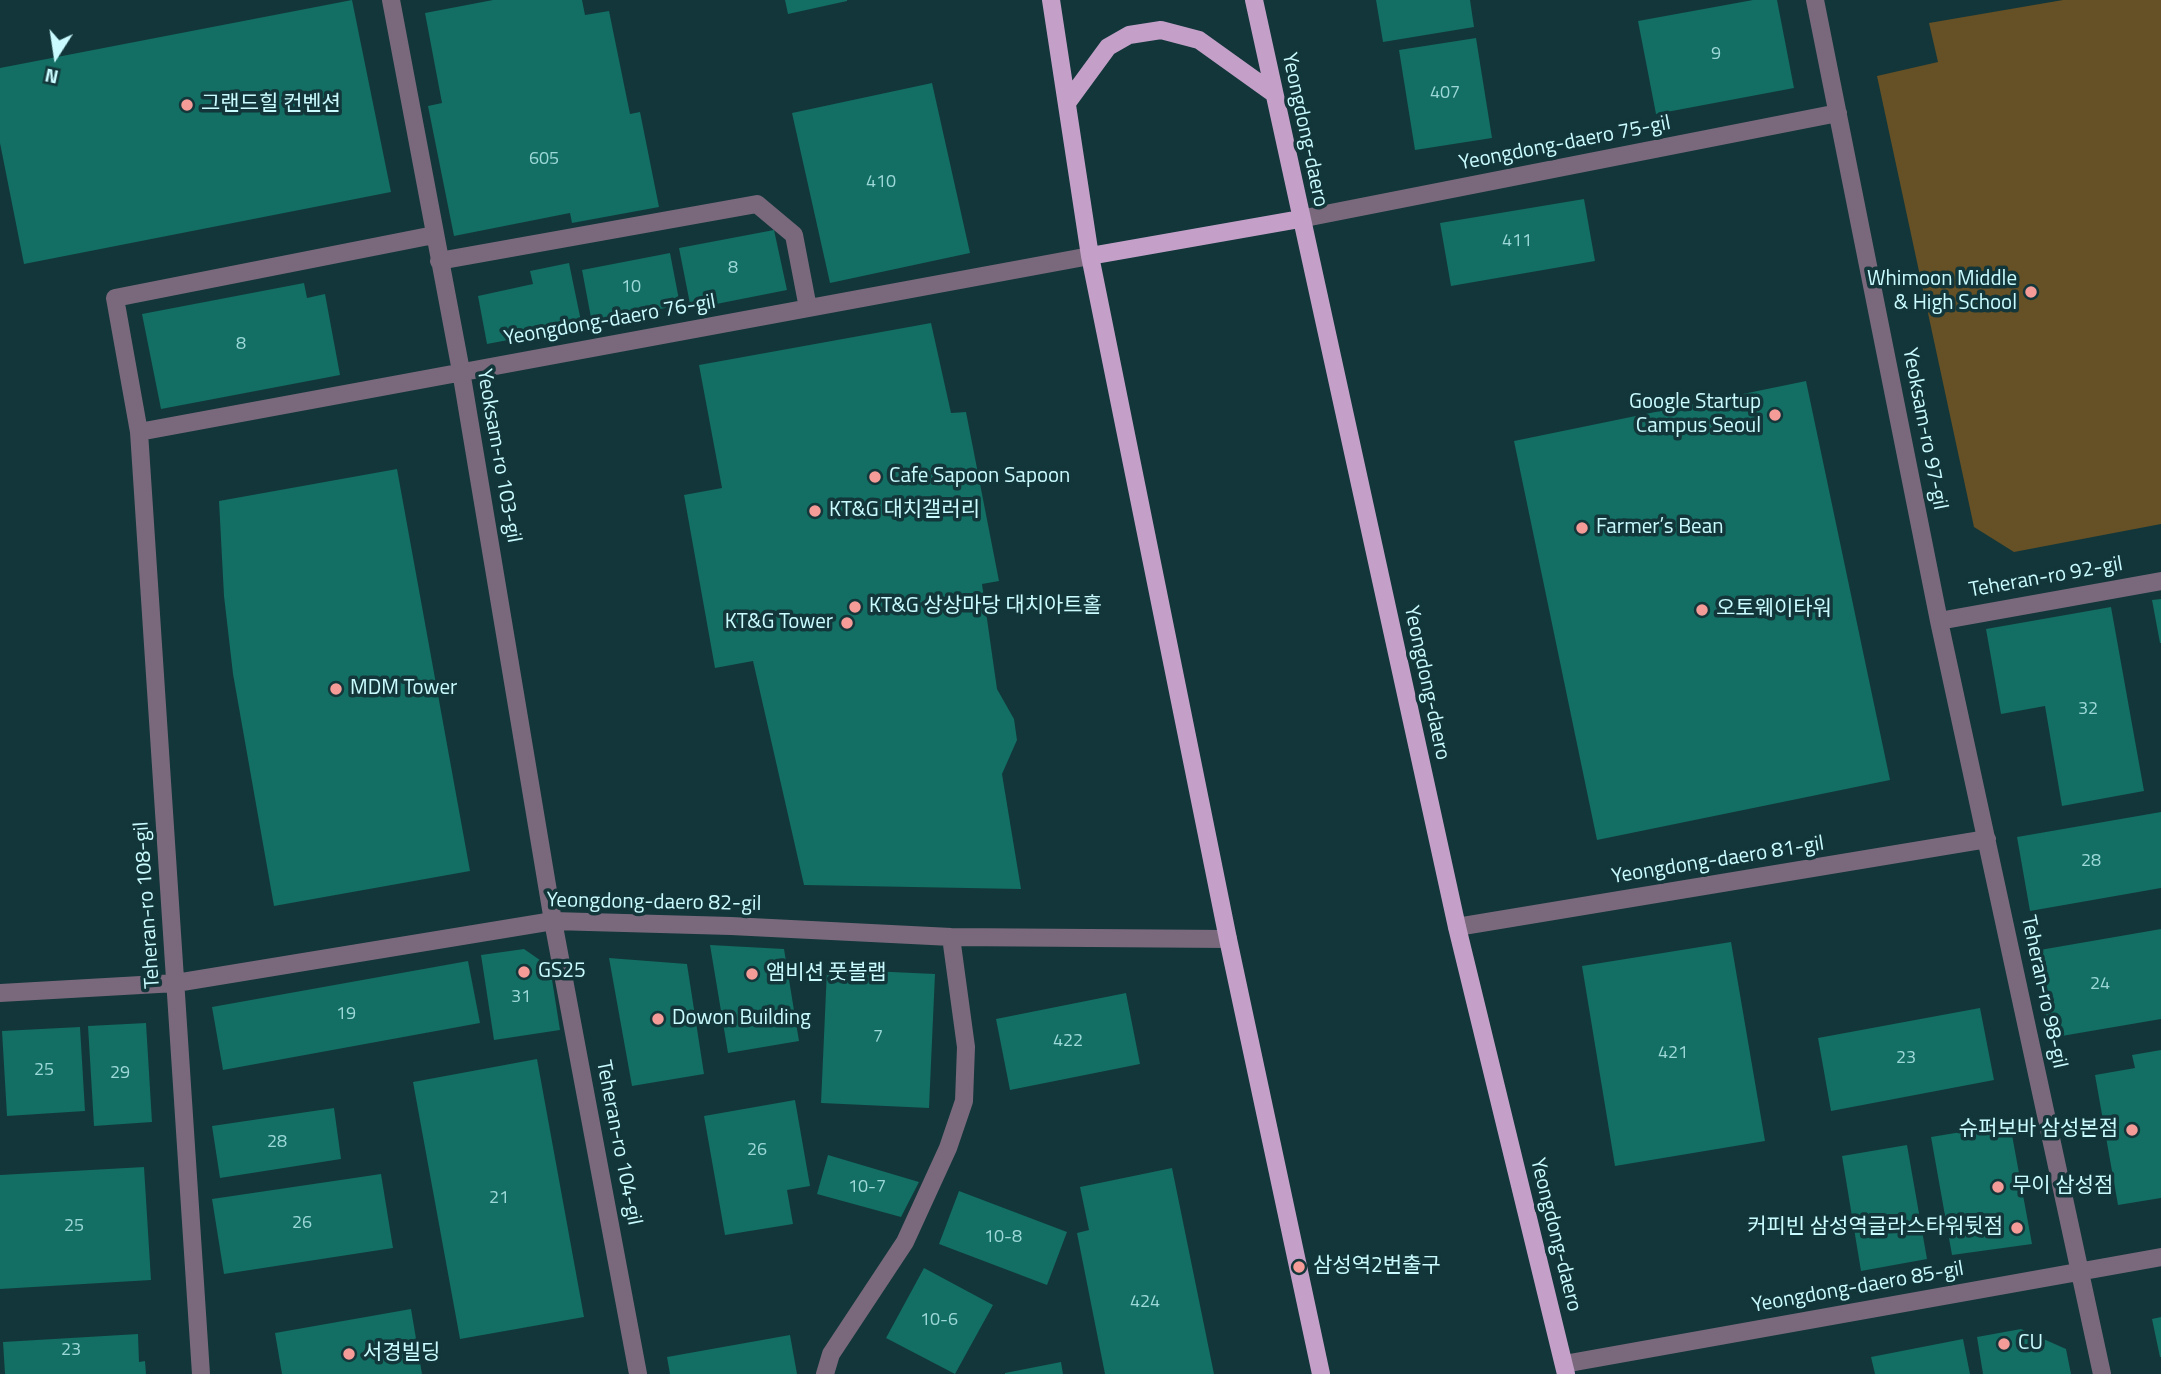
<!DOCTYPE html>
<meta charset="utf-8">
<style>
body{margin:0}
#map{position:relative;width:2161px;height:1374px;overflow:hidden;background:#123639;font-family:"Titillium Web",sans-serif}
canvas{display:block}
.north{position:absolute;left:21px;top:21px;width:70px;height:70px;-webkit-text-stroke:5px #123639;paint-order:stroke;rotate:192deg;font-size:19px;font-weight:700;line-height:28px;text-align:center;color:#c9fbff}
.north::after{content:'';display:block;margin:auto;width:24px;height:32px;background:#c9fbff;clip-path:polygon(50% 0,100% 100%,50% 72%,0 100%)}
</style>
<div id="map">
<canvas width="2161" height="1374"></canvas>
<div class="north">N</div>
</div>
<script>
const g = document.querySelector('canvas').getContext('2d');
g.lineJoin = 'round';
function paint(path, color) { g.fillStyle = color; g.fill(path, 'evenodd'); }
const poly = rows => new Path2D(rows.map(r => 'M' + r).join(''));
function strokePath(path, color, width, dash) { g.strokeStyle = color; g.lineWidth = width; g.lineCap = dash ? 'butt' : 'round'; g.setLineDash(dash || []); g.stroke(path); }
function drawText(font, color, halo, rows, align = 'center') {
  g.font = font + ' "Titillium Web","Noto Sans KR",sans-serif'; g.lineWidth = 7; g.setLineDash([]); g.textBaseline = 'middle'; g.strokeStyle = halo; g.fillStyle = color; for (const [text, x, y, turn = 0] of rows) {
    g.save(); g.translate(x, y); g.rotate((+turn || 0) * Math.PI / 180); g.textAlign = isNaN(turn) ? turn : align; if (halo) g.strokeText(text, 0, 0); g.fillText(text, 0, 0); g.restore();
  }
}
paint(poly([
 [2063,0,2161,0,2161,524,2014,552,1974,527,1877,76,1938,62,1929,23]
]), '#665025');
paint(poly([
 [352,0,391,192,24,264,0,143,0,68],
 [493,0,582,0,585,15,609,11,630,114,640,112,659,207,572,223,570,213,454,236,428,106,442,103,425,13],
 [785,0,847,0,847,1,788,14],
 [1376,0,1470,0,1474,27,1383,42],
 [1753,0,1777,0,1794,88,1656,114,1638,21],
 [1476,38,1492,138,1415,150,1399,50],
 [932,83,970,253,830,283,792,113],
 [1584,199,1595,261,1451,286,1440,223],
 [774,230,787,290,691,309,679,248],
 [670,253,680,305,592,323,582,270],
 [569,263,582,326,487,344,478,296,533,284,530,271],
 [304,283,307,298,325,294,340,375,161,409,142,314],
 [931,323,951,413,966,412,999,581,982,584,997,689,1014,719,1017,740,1002,774,1021,889,804,885,753,661,715,668,684,495,722,488,699,365],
 [1806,381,1890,780,1597,840,1514,441],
 [397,469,470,871,274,906,233,674,224,596,219,501],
 [2161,599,2161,643,2160,643,2152,600],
 [2111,607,2144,791,2062,806,2045,706,2001,714,1986,629],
 [2161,812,2161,888,2030,911,2017,837],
 [2161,929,2161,1019,2050,1038,2034,951],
 [1731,942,1765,1141,1615,1166,1582,966],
 [710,945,784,949,799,1041,728,1053],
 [524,949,550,967,560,1030,494,1040,481,955],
 [609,958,687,964,704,1074,632,1086],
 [468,961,480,1023,223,1070,212,1007],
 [827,969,935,974,929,1108,821,1103],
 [1126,993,1140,1064,1010,1090,996,1019],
 [1980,1008,1994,1080,1831,1111,1818,1038],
 [146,1023,152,1122,94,1126,88,1026],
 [80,1027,85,1111,7,1116,2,1031],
 [2161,1050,2161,1198,2118,1205,2095,1075,2135,1068,2132,1055],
 [537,1059,584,1317,460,1339,413,1082],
 [795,1100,810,1186,787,1190,793,1224,725,1235,704,1116],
 [334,1108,341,1159,220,1178,212,1126],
 [2010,1124,2032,1244,1952,1255,1931,1137],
 [1907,1145,1927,1259,1861,1271,1842,1156],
 [828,1155,919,1182,901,1217,817,1194],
 [144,1167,151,1280,0,1289,0,1175],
 [1172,1168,1214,1374,1105,1374,1077,1233,1089,1230,1080,1187],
 [381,1174,393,1248,224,1274,212,1199],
 [959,1191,1067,1232,1047,1285,939,1244],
 [924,1268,993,1305,955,1374,886,1338],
 [411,1309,422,1374,282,1374,275,1333],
 [2161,1317,2161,1357,2160,1357,2152,1319],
 [2021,1329,2066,1349,2071,1374,1983,1374,1977,1337],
 [138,1334,139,1362,145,1361,146,1374,5,1374,3,1342],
 [790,1335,797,1374,670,1374,667,1357],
 [1963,1339,1970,1374,1875,1374,1871,1357],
 [1061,1362,1063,1374,1005,1374,1005,1373]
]), '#136e63');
strokePath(poly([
 [391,0,461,371,553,921,638,1374],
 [1815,0,1939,621,2102,1374],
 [1300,219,1838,113],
 [439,261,757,204,794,235,808,308],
 [139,432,1090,256],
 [1939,621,2161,581],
 [1457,927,1987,839],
 [0,993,176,983,553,921,731,926,951,937,1228,939],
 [1564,1364,2161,1257],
 [201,1374,139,432,115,298,434,235],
 [825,1374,831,1354,905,1242,948,1148,964,1101,966,1047,951,937]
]), '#7a697d', 18);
strokePath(poly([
 [1051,0,1090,256,1228,939,1321,1374],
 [1254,0,1457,927,1566,1374],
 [1067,103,1108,47,1129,35,1161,30,1199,40,1273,93],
 [1090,256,1300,219]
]), '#c4a0c9', 18);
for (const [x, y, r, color] of [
 [187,105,7,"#f59b98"],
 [2031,292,7,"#f59b98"],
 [1775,415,7,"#f59b98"],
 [875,477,7,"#f59b98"],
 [815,511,7,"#f59b98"],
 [1582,528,7,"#f59b98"],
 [855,607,7,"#f59b98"],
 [1702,610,7,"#f59b98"],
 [847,623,7,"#f59b98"],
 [336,689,7,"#f59b98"],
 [524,972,7,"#f59b98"],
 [752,974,7,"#f59b98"],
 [658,1019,7,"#f59b98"],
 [2132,1130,7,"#f59b98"],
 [1998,1187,7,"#f59b98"],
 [2017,1228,7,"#f59b98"],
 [1299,1267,7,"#f59b98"],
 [2004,1344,7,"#f59b98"],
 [349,1354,7,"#f59b98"]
]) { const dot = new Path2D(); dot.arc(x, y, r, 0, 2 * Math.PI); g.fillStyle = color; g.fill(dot); strokePath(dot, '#123639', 2.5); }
drawText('18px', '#9cd8d8', null, [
 ["9",1716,55],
 ["407",1445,94],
 ["605",544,160],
 ["410",881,183],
 ["411",1517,242],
 ["8",733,269],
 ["10",631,288],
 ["8",241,345],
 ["32",2088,710],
 ["28",2091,862],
 ["24",2100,985],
 ["31",521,998],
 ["19",346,1015],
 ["7",878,1038],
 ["422",1068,1042],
 ["421",1673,1054],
 ["23",1906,1059],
 ["25",44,1071],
 ["29",120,1074],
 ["28",277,1143],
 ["26",757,1151],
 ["10-7",867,1188],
 ["21",499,1199],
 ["26",302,1224],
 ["25",74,1227],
 ["10-8",1003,1238],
 ["424",1145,1303],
 ["10-6",939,1321],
 ["23",71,1351]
]);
drawText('21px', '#c9fbff', '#123639', [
 ["그랜드힐 컨벤션",201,105],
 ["Whimoon Middle",2017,280,"right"],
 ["& High School",2017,304,"right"],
 ["Google Startup",1761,403,"right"],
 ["Campus Seoul",1761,427,"right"],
 ["Cafe Sapoon Sapoon",889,477],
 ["KT&G 대치갤러리",829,511],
 ["Farmer’s Bean",1596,528],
 ["KT&G 상상마당 대치아트홀",869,607],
 ["오토웨이타워",1716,610],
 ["KT&G Tower",833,623,"right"],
 ["MDM Tower",350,689],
 ["GS25",538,972],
 ["앰비션 풋볼랩",766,974],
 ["Dowon Building",672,1019],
 ["슈퍼보바 삼성본점",2118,1130,"right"],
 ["무이 삼성점",2012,1187],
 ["커피빈 삼성역글라스타워뒷점",2003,1228,"right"],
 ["삼성역2번출구",1313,1267],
 ["CU",2018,1344],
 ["서경빌딩",363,1354]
], 'left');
drawText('21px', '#c9fbff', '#123639', [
 ["Yeongdong-daero",1304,130,78],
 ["Yeongdong-daero 75-gil",1565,144,-11],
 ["Yeongdong-daero 76-gil",610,321,-10],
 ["Yeoksam-ro 97-gil",1924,429,79],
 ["Yeoksam-ro 103-gil",498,456,80],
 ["Teheran-ro 92-gil",2046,578,-10],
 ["Yeongdong-daero",1426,683,78],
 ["Yeongdong-daero 81-gil",1718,861,-9],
 ["Yeongdong-daero 82-gil",654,903,1],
 ["Teheran-ro 108-gil",148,905,-94],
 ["Teheran-ro 98-gil",2043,992,78],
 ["Teheran-ro 104-gil",618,1143,79],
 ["Yeongdong-daero",1555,1235,76],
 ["Yeongdong-daero 85-gil",1858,1288,-10]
]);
</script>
